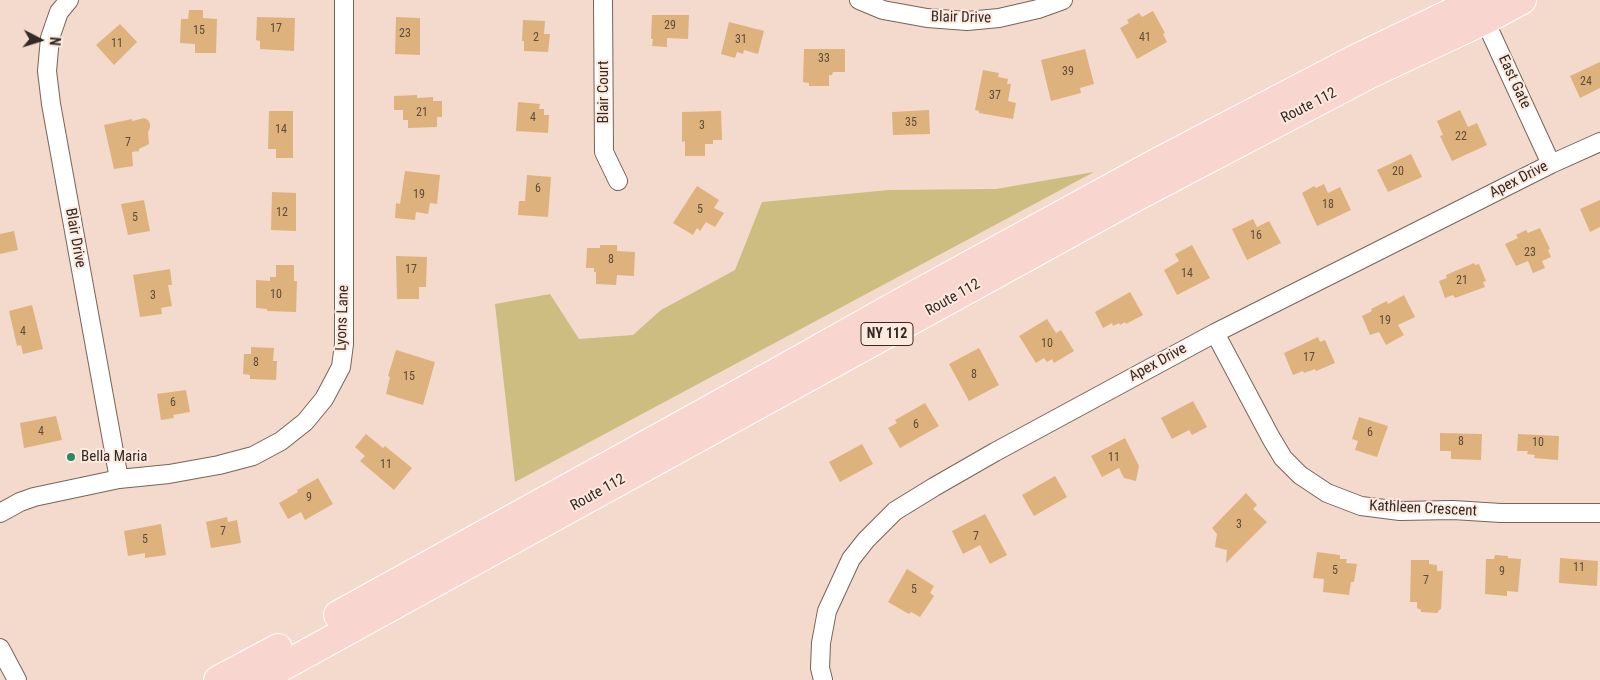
<!DOCTYPE html>
<style>
body{margin:0}
#map{position:relative;width:1600px;height:680px;overflow:hidden;background:#f3dacd;font-family:"Roboto Condensed",sans-serif}
canvas{display:block}
.north{position:absolute;left:15px;top:15px;width:50px;height:50px;-webkit-text-stroke:4px #fde9de;paint-order:stroke;rotate:95deg;font-size:14px;font-weight:700;line-height:20px;text-align:center;color:#332925}
.north::after{content:'';display:block;margin:auto;width:18px;height:22px;background:#332925;clip-path:polygon(50% 0,100% 100%,50% 72%,0 100%)}
</style>
<div id="map">
<canvas width="1600" height="680"></canvas>
<div class="north">N</div>
</div>
<script>
const g = document.querySelector('canvas').getContext('2d');
g.lineJoin = 'round';
function paint(path, color) { g.fillStyle = color; g.fill(path, 'evenodd'); }
const poly = rows => new Path2D(rows.map(r => 'M' + r).join(''));
function strokePath(path, color, width, dash) { g.strokeStyle = color; g.lineWidth = width; g.lineCap = dash ? 'butt' : 'round'; g.setLineDash(dash || []); g.stroke(path); }
function drawText(font, color, halo, rows, align = 'center') {
  g.font = font + ' "Roboto Condensed",sans-serif'; g.lineWidth = 4; g.setLineDash([]); g.textBaseline = 'middle'; g.strokeStyle = halo; g.fillStyle = color; for (const [text, x, y, turn = 0] of rows) {
    g.save(); g.translate(x, y); g.rotate((+turn || 0) * Math.PI / 180); g.textAlign = isNaN(turn) ? turn : align; if (halo) g.strokeText(text, 0, 0); g.fillText(text, 0, 0); g.restore();
  }
}
paint(poly([
 [1094,172,515,482,495,304,550,294,579,339,633,335,661,310,735,270,762,202,889,190,996,189]
]), '#cdbd81');
paint(poly([
 [189,10,203,10,203,18,217,19,216,53,195,53,195,44,180,43,181,19,188,19],
 [1153,11,1165,33,1163,34,1167,42,1137,59,1120,28,1129,23,1127,20,1139,13,1142,17],
 [652,15,689,15,688,39,667,38,667,47,652,46,653,39,651,39],
 [257,17,295,18,294,51,260,49,260,41,256,40],
 [396,17,420,18,420,55,395,54],
 [523,20,545,21,544,34,550,34,548,52,524,51,524,41,522,41],
 [729,22,764,31,758,54,744,50,743,54,737,52,735,58,721,54],
 [120,24,137,42,114,65,96,45],
 [804,49,845,49,845,72,833,72,832,75,829,75,829,86,809,86,809,83,803,82],
 [1085,49,1094,84,1080,88,1081,93,1051,101,1041,60],
 [1600,62,1600,88,1580,98,1570,76],
 [983,70,999,73,998,77,1008,79,1007,84,1011,84,1008,101,1016,103,1013,119,979,113,979,111,975,110],
 [417,95,417,98,433,97,433,101,442,101,442,117,437,117,437,127,408,128,408,120,403,120,403,110,394,110,394,96],
 [518,102,540,104,539,109,544,109,544,115,549,115,548,133,516,131],
 [929,110,930,134,893,135,892,112],
 [1460,110,1468,127,1477,123,1487,145,1452,161,1440,136,1443,135,1437,121],
 [269,111,293,111,293,158,276,158,276,149,268,149],
 [721,111,722,140,713,140,713,144,705,144,705,156,685,156,685,141,682,142,682,112],
 [144,118,148,120,150,124,150,128,148,132,149,144,139,149,139,151,132,152,133,166,114,169,104,125,132,119,132,121],
 [1411,154,1422,177,1388,192,1377,170],
 [405,171,440,175,437,204,430,203,428,214,416,212,415,220,395,218,396,203,400,204],
 [527,175,551,177,548,217,518,215,519,201,525,201],
 [1324,184,1328,193,1340,187,1351,210,1317,226,1302,193,1314,186,1316,188],
 [697,186,719,200,714,208,724,213,715,227,706,222,700,231,697,228,693,235,673,223],
 [272,192,296,193,296,231,271,230],
 [144,200,150,231,128,235,121,204],
 [1600,200,1600,227,1590,232,1580,209],
 [1253,219,1257,227,1269,221,1281,243,1247,260,1232,229],
 [1540,228,1550,249,1548,250,1551,257,1542,261,1545,268,1533,273,1528,261,1516,266,1505,244,1518,238,1516,235,1526,230,1528,233],
 [14,231,18,250,0,254,0,234],
 [600,245,617,245,617,251,635,252,634,276,617,275,616,285,596,284,596,272,594,272,594,268,586,268,587,248,600,248],
 [1192,245,1210,278,1177,295,1164,270,1179,261,1175,254],
 [396,256,427,257,426,287,419,287,419,299,397,299],
 [1474,263,1475,265,1479,264,1486,281,1483,282,1485,287,1455,298,1453,295,1445,298,1439,281,1447,278,1446,275],
 [276,265,294,265,294,281,297,281,296,312,267,311,267,309,256,308,256,280,270,281,270,277,276,277],
 [170,269,172,285,168,285,172,306,161,308,162,314,140,317,133,275],
 [1130,292,1143,315,1126,324,1125,322,1120,325,1119,323,1113,326,1112,323,1103,328,1095,312],
 [1404,295,1415,317,1398,325,1404,335,1386,345,1379,332,1370,335,1362,316,1372,311,1371,309,1387,301,1388,304],
 [32,305,43,349,23,354,21,345,17,346,9,311],
 [1047,319,1056,333,1061,330,1074,351,1054,363,1052,359,1047,362,1044,358,1036,363,1019,336],
 [1318,337,1320,342,1325,340,1335,363,1316,371,1315,369,1304,373,1303,371,1293,375,1284,353],
 [251,347,274,348,273,361,277,361,276,380,250,379,250,375,243,374,244,354,251,354],
 [979,348,999,385,969,401,949,364],
 [396,350,435,362,423,405,386,394,390,377,388,376],
 [186,390,190,412,173,415,174,418,161,420,157,394],
 [1193,401,1207,427,1192,435,1189,430,1172,439,1161,418],
 [925,403,939,426,900,448,888,428,897,423,895,420],
 [56,416,62,440,24,448,20,423],
 [1359,417,1388,426,1377,457,1355,450,1358,441,1352,439],
 [1440,433,1482,434,1481,460,1451,459,1451,451,1440,451],
 [366,434,383,448,385,446,412,468,394,490,360,461,365,456,355,447],
 [1518,434,1559,436,1558,460,1534,458,1535,455,1527,454,1528,451,1517,451],
 [1125,438,1139,466,1136,481,1124,478,1119,468,1102,477,1091,456],
 [862,444,873,464,840,482,829,462],
 [1055,476,1067,497,1034,516,1022,495],
 [318,478,333,504,305,520,301,512,288,519,279,503,298,492,297,490],
 [1246,493,1257,505,1253,509,1267,522,1226,563,1227,550,1215,547,1217,534,1212,528],
 [985,514,1007,555,990,564,980,545,963,554,952,531],
 [227,517,228,522,237,520,241,543,211,548,206,522],
 [161,524,166,555,145,558,145,553,128,556,124,531],
 [1317,552,1340,555,1340,559,1347,559,1346,563,1357,564,1354,582,1351,582,1349,595,1323,592,1324,579,1313,578],
 [1495,555,1508,556,1508,558,1521,559,1518,592,1507,591,1507,596,1485,594,1486,559,1494,559],
 [1560,558,1598,561,1597,586,1559,583],
 [1411,560,1429,560,1429,564,1437,565,1437,571,1443,571,1441,609,1438,611,1438,613,1421,612,1421,610,1417,608,1417,602,1410,602],
 [907,569,934,586,930,593,934,596,920,617,911,612,909,614,888,602]
]), '#deb27c');
const minor = poly([
 [69,0,59,12,50,38,47,71,51,104,119,479],
 [603,0,604,152,618,181],
 [859,0,883,10,927,18,967,21,999,18,1038,9,1063,0],
 [1481,12,1551,164],
 [1215,333,1271,438,1283,458,1300,475,1327,493,1361,506,1400,511,1453,510,1501,513,1600,513],
 [0,513,20,502,34,497,119,479,169,474,219,465,253,456,281,441,305,422,324,399,341,367,344,344,344,0],
 [0,648,17,680],
 [823,680,820,668,821,643,827,611,851,559,866,540,895,511,934,487,995,452,1215,333,1551,164,1600,142]
]);
const primary = poly([
 [338,615,772,375,900,303,1156,163,1357,58,1478,0],
 [218,680,278,648],
 [258,680,1132,199,1368,75,1485,20,1522,0]
]);
strokePath(minor, '#796358', 20);
strokePath(primary, '#fff', 30);
strokePath(minor, '#fff', 18);
strokePath(primary, '#f9d5d0', 28);
for (const [x, y, r, color] of [
 [71,457,5,"#268a65"]
]) { const dot = new Path2D(); dot.arc(x, y, r, 0, 2 * Math.PI); g.fillStyle = color; g.fill(dot); strokePath(dot, '#fde9de', 2); }
drawText('12px', '#5e4b3b', null, [
 ["29",670,26],
 ["17",276,29],
 ["15",199,31],
 ["23",405,34],
 ["2",536,38],
 ["41",1145,38],
 ["31",741,40],
 ["11",117,44],
 ["33",824,59],
 ["39",1068,72],
 ["24",1586,82],
 ["37",995,96],
 ["21",422,113],
 ["4",533,118],
 ["35",911,123],
 ["3",702,126],
 ["14",281,130],
 ["22",1461,137],
 ["7",128,143],
 ["20",1398,172],
 ["6",538,189],
 ["19",419,195],
 ["18",1328,205],
 ["5",700,210],
 ["12",282,213],
 ["5",135,218],
 ["16",1256,236],
 ["23",1530,253],
 ["8",611,260],
 ["17",411,270],
 ["14",1187,274],
 ["21",1462,281],
 ["10",276,295],
 ["3",153,296],
 ["19",1385,321],
 ["4",23,332],
 ["10",1047,344],
 ["17",1309,358],
 ["8",256,363],
 ["8",974,375],
 ["15",409,377],
 ["6",173,403],
 ["6",916,425],
 ["4",41,432],
 ["6",1370,433],
 ["8",1461,442],
 ["10",1538,443],
 ["11",1114,458],
 ["11",386,465],
 ["9",309,498],
 ["3",1239,525],
 ["7",223,532],
 ["7",976,537],
 ["5",145,540],
 ["11",1579,568],
 ["5",1335,571],
 ["9",1502,572],
 ["7",1426,581],
 ["5",914,590]
]);
for (const [x, y, w] of [
 [887,334,52]
]) { const box = new Path2D(); box.roundRect(x - w / 2, y - 11.5, w, 23, 4); g.fillStyle = '#fde9de'; g.fill(box); strokePath(box, '#332925', 1); }
drawText('bold 14px', '#332925', null, [
 ["NY 112",887,334]
]);
drawText('15px', '#332925', '#fde9de', [
 ["Blair Drive",961,18,1],
 ["East Gate",1514,82,65],
 ["Blair Court",604,92,-90],
 ["Route 112",1309,106,-27],
 ["Apex Drive",1519,180,-27],
 ["Blair Drive",75,238,80],
 ["Route 112",953,298,-29],
 ["Lyons Lane",343,318,-88],
 ["Apex Drive",1158,363,-29],
 ["Route 112",598,493,-29],
 ["Kathleen Crescent",1423,509,3]
]);
drawText('15px', '#332925', '#fde9de', [
 ["Bella Maria",81,457]
], 'left');
</script>
